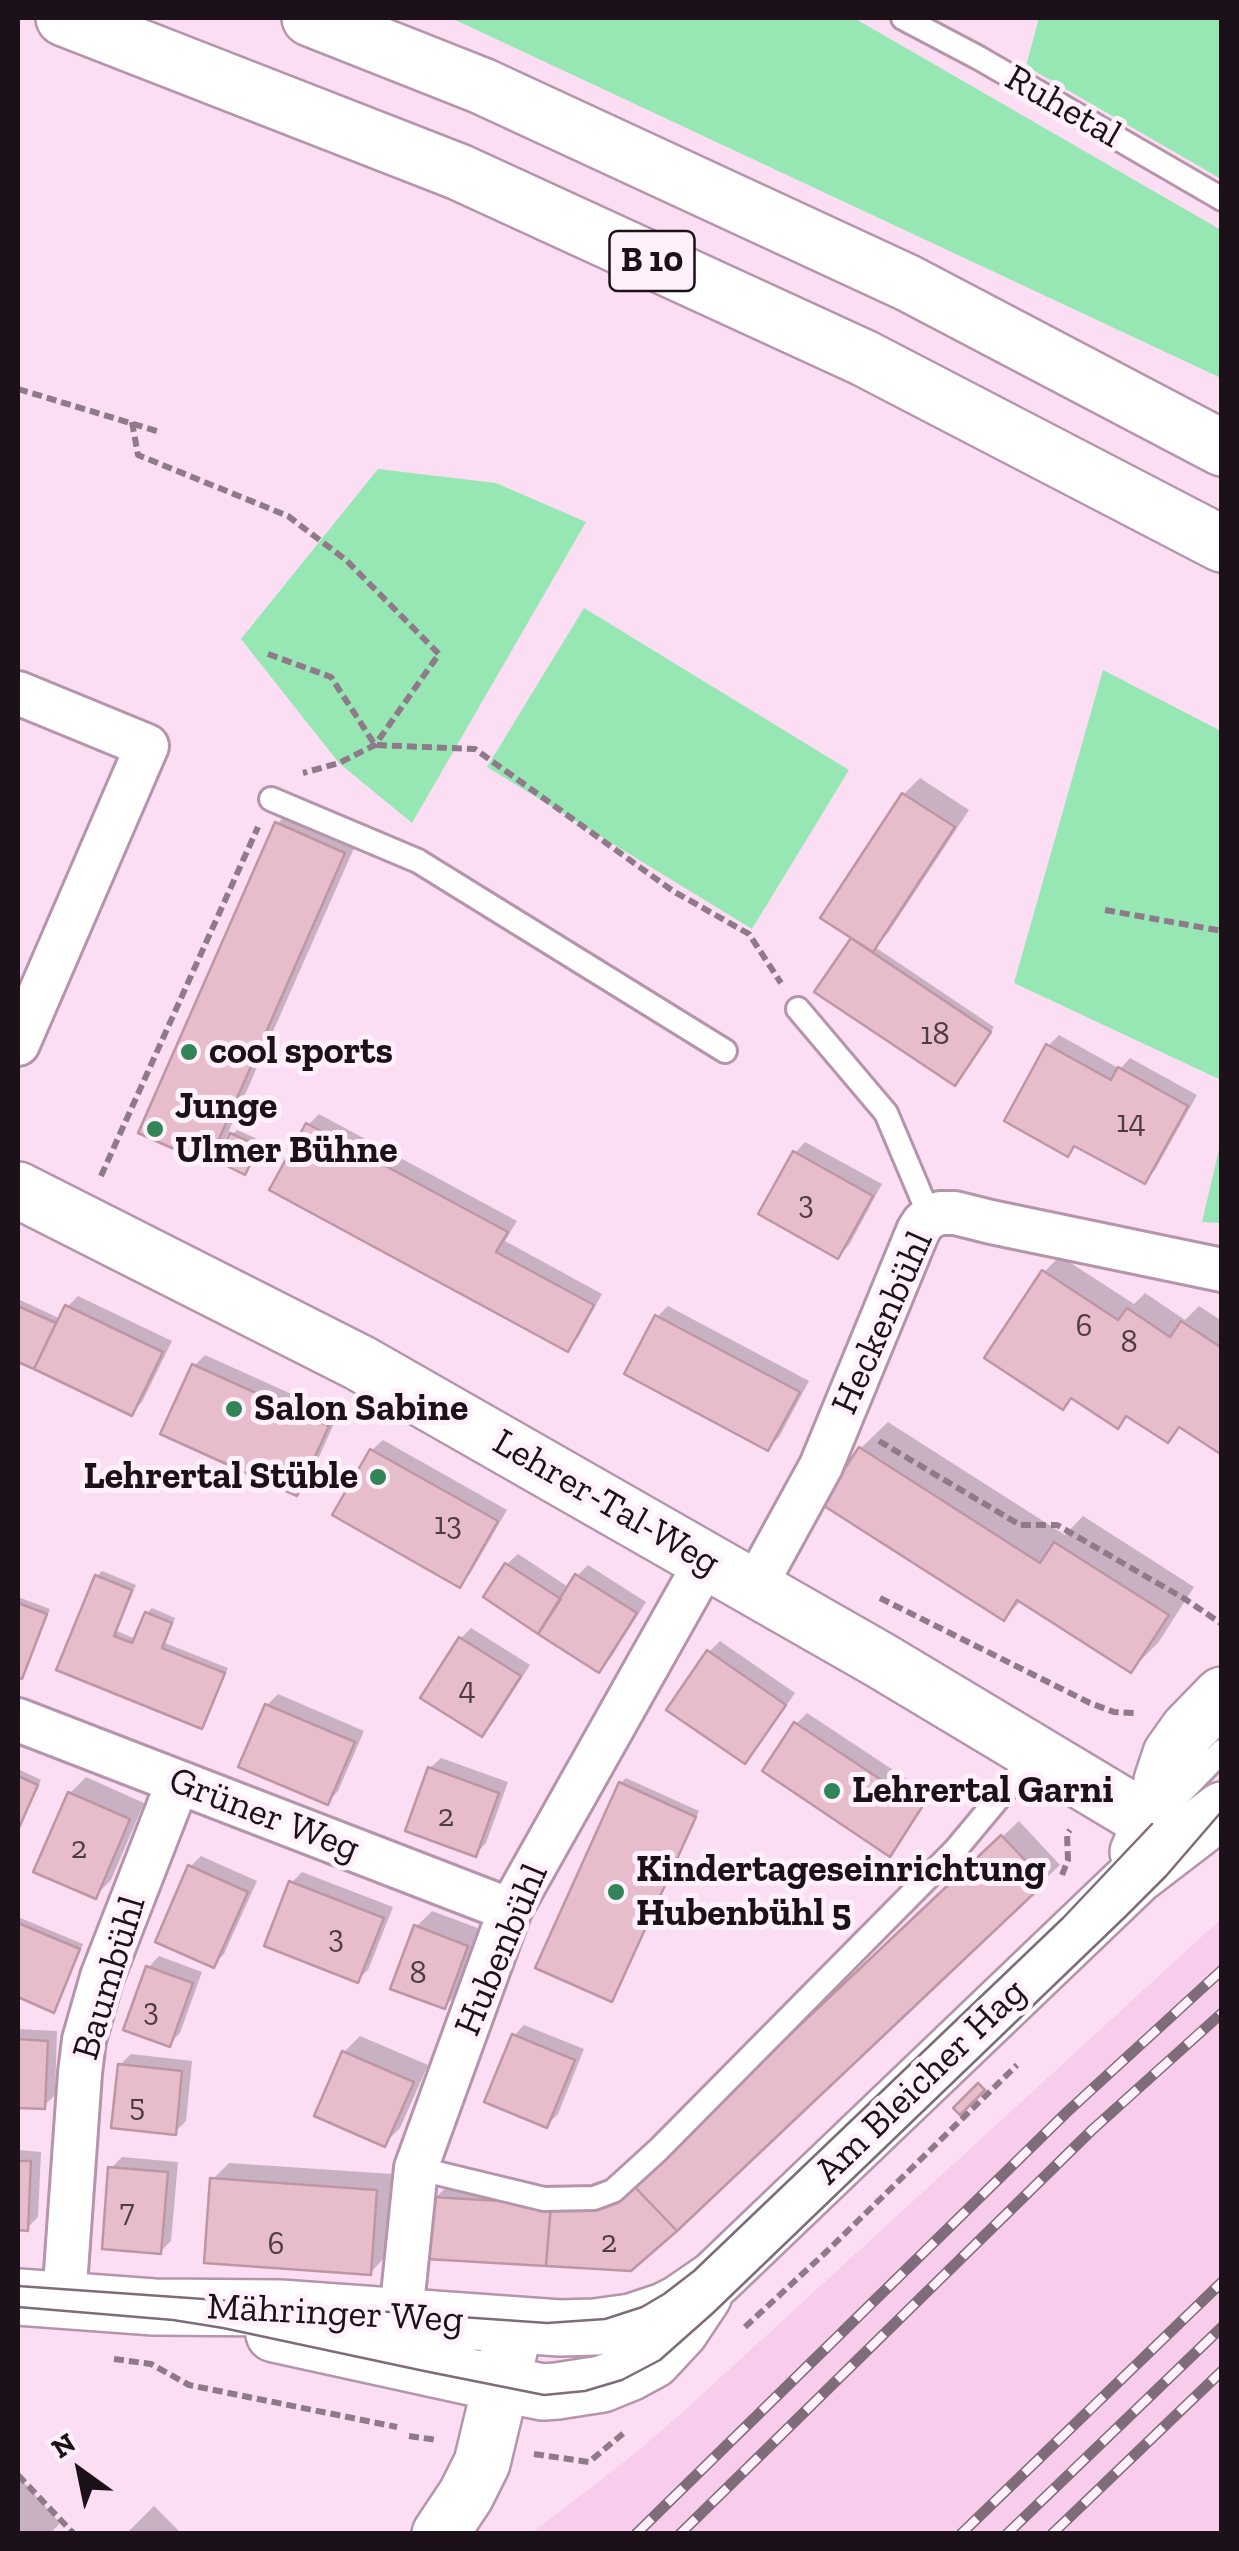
<!DOCTYPE html>
<meta charset="utf-8">
<style>
body{margin:0}
#map{position:relative;width:1239px;height:2551px;overflow:hidden;background:#fbdef3;font-family:"Zilla Slab",serif}
canvas{display:block}
.frame{position:absolute;inset:0;border:20px solid #1c1019;pointer-events:none}
.north{position:absolute;left:30px;top:2421px;width:100px;height:100px;-webkit-text-stroke:8px #fff0fb;paint-order:stroke;rotate:327deg;font-size:28px;font-weight:700;line-height:40px;text-align:center;color:#1c1019}
.north::after{content:'';display:block;margin:auto;width:35px;height:45px;background:#1c1019;clip-path:polygon(50% 0,100% 100%,50% 72%,0 100%)}
</style>
<div id="map">
<canvas width="1239" height="2551"></canvas>
<div class="frame"></div>
<div class="north">N</div>
</div>
<script>
const g = document.querySelector('canvas').getContext('2d');
g.lineJoin = 'round';
function paint(path, color) { g.fillStyle = color; g.fill(path, 'evenodd'); }
const poly = rows => new Path2D(rows.map(r => 'M' + r).join(''));
function strokePath(path, color, width, dash) { g.strokeStyle = color; g.lineWidth = width; g.lineCap = dash ? 'butt' : 'round'; g.setLineDash(dash || []); g.stroke(path); }
function drawText(font, color, halo, rows, align = 'center') {
  g.font = font + ' "Zilla Slab",serif'; g.lineWidth = 10; g.setLineDash([]); g.textBaseline = 'middle'; g.strokeStyle = halo; g.fillStyle = color; for (const [text, x, y, turn = 0] of rows) {
    g.save(); g.translate(x, y); g.rotate((+turn || 0) * Math.PI / 180); g.textAlign = isNaN(turn) ? turn : align; if (halo) g.strokeText(text, 0, 0); g.fillText(text, 0, 0); g.restore();
  }
}
paint(poly([
 [1221,1919,1221,2533,532,2533,638,2451,685,2410]
]), '#f7cdeb');
paint(poly([
 [451,18,854,18,1221,230,1221,378],
 [1039,18,1221,18,1221,179,1026,66],
 [378,469,496,483,586,522,412,823,339,763,241,639],
 [584,608,849,770,752,929,487,767],
 [1103,670,1221,731,1221,1080,1014,983],
 [1221,1141,1221,1223,1202,1222]
]), '#97e7b5');
paint(poly([
 [920,778,969,810,888,933,875,947,994,1027,959,1078,818,991,854,937,823,917,904,794],
 [293,808,359,837,224,1142,237,1130,262,1141,250,1167,245,1172,230,1138,207,1161,277,824],
 [1059,1035,1120,1069,1130,1058,1197,1095,1155,1170,1144,1181,1077,1144,1068,1154,1048,1046],
 [319,1114,517,1221,505,1241,602,1294,578,1338,568,1349,308,1125],
 [805,1142,882,1184,849,1245,838,1256,795,1153],
 [1060,1256,1134,1304,1145,1293,1185,1320,1199,1306,1222,1321,1222,1452,1181,1426,1167,1440,1129,1415,1118,1426,1073,1396,1062,1407,1044,1272],
 [78,1296,172,1341,142,1402,131,1413,18,1359,18,1299,61,1319,67,1307],
 [668,1306,809,1381,779,1437,768,1448,657,1317],
 [205,1355,338,1415,307,1483,296,1493,194,1366],
 [888,1422,1065,1535,1083,1516,1194,1587,1158,1643,1131,1670,1022,1600,1004,1618,861,1448],
 [383,1440,507,1510,470,1574,460,1584,336,1514,372,1450],
 [518,1554,570,1588,577,1576,588,1565,646,1602,610,1659,599,1669,486,1596,507,1564],
 [102,1571,136,1585,117,1631,136,1639,147,1613,152,1608,175,1618,165,1643,228,1668,206,1721,201,1726,59,1668,97,1576],
 [18,1597,50,1609,26,1671,21,1676,18,1674],
 [471,1628,530,1665,493,1723,482,1734,461,1638],
 [720,1641,795,1693,755,1751,744,1761,709,1652],
 [278,1694,364,1731,338,1791,328,1802,267,1705],
 [807,1713,931,1795,900,1843,889,1853,796,1724],
 [441,1758,508,1782,486,1843,475,1854,430,1768],
 [18,1769,41,1780,18,1831],
 [86,1777,144,1803,111,1880,95,1896,70,1793],
 [626,1778,699,1811,616,1994,612,1999,621,1783],
 [1019,1821,1060,1865,675,2230,435,2198,452,2182,629,2190],
 [201,1856,257,1881,224,1954,213,1965,190,1867],
 [302,1872,393,1907,368,1970,357,1980,291,1883],
 [432,1911,483,1930,461,1990,445,2006,416,1927],
 [18,1917,83,1944,58,2005,53,2010,18,1995],
 [159,1956,202,1972,180,2033,169,2044,149,1967],
 [524,2025,584,2049,558,2114,547,2125,514,2036],
 [18,2029,57,2031,55,2095,44,2106,18,2105],
 [360,2036,428,2065,400,2128,384,2144,344,2052],
 [131,2054,192,2061,186,2121,175,2132,120,2065],
 [18,2150,41,2152,38,2217,27,2228,18,2228],
 [122,2157,178,2162,171,2241,160,2252,111,2168],
 [229,2163,392,2174,386,2256,370,2273,213,2179],
 [18,2476,60,2523,50,2534,18,2534],
 [154,2506,182,2534,126,2534]
]), '#0003');
const building = poly([
 [902,793,955,827,873,952,820,918,902,793],
 [275,822,345,853,208,1164,138,1133,275,822],
 [851,938,991,1032,955,1086,814,992,851,938],
 [1046,1044,1111,1080,1118,1067,1188,1106,1145,1184,1074,1146,1068,1157,1004,1121,1046,1044],
 [306,1123,508,1232,496,1252,594,1305,568,1352,269,1190,306,1123],
 [230,1133,259,1146,245,1175,217,1161,230,1133],
 [793,1151,873,1196,838,1259,758,1214,793,1151],
 [1042,1270,1118,1320,1127,1308,1170,1337,1181,1321,1222,1348,1222,1455,1179,1427,1168,1443,1126,1416,1118,1429,1071,1398,1063,1410,984,1358,1042,1270],
 [65,1305,163,1352,132,1416,34,1369,65,1305],
 [18,1306,56,1323,34,1369,18,1362,18,1306],
 [655,1315,800,1392,768,1451,624,1374,655,1315],
 [192,1364,329,1426,297,1496,160,1434,192,1364],
 [859,1447,1040,1563,1054,1542,1169,1615,1131,1673,1017,1600,1004,1621,821,1504,859,1447],
 [370,1449,498,1521,460,1588,332,1515,370,1449],
 [505,1563,561,1599,538,1634,483,1597,505,1563],
 [575,1574,637,1613,599,1673,538,1634,575,1574],
 [95,1575,132,1590,114,1636,132,1643,145,1612,172,1623,162,1648,225,1673,202,1729,56,1670,95,1575],
 [18,1603,47,1614,22,1679,18,1677,18,1603],
 [459,1637,521,1676,482,1737,420,1698,459,1637],
 [707,1650,786,1705,745,1764,666,1710,707,1650],
 [265,1704,355,1742,328,1805,238,1767,265,1704],
 [794,1722,922,1807,890,1857,762,1771,794,1722],
 [428,1767,499,1793,476,1857,405,1831,428,1767],
 [18,1776,38,1785,18,1830,18,1776],
 [619,1782,696,1817,612,2002,535,1968,619,1782],
 [68,1792,130,1819,96,1899,33,1872,68,1792],
 [1001,1835,1046,1882,677,2231,632,2184,1001,1835],
 [188,1865,248,1892,214,1968,155,1942,188,1865],
 [289,1881,384,1918,358,1983,264,1946,289,1881],
 [18,1923,80,1949,54,2013,18,1997,18,1923],
 [414,1925,468,1946,445,2009,390,1989,414,1925],
 [146,1966,193,1983,170,2047,123,2030,146,1966],
 [512,2034,575,2060,547,2128,484,2102,512,2034],
 [18,2039,48,2041,45,2109,18,2108,18,2039],
 [342,2051,414,2082,385,2147,314,2116,342,2051],
 [118,2064,182,2071,176,2135,111,2128,118,2064],
 [978,2083,985,2090,960,2115,953,2108,978,2083],
 [18,2161,31,2161,28,2231,18,2230,18,2161],
 [108,2167,168,2172,161,2254,102,2249,108,2167],
 [210,2178,377,2190,371,2275,204,2263,210,2178],
 [632,2184,677,2231,631,2271,546,2266,551,2204,610,2205,632,2184],
 [433,2197,551,2204,546,2266,426,2259,433,2197]
]);
paint(building, '#e7bdcb');
strokePath(building, '#be96a3', 2.5);
const service = poly([
 [903,18,979,58,1222,199],
 [271,799,418,861,725,1051],
 [798,1009,886,1113,930,1217],
 [1172,1802,1222,1751],
 [416,2168,544,2199,594,2198,613,2191,658,2150,956,1849,1036,1753]
]);
const minor = poly([
 [18,693,147,746,18,1044],
 [754,1588,821,1466,918,1231,923,1223,930,1217,940,1213,955,1213,991,1222,1222,1270],
 [18,1720,510,1910],
 [64,2300,80,2073,84,2040,102,1977,178,1782],
 [401,2315,416,2168,510,1910,707,1560]
]);
const tertiary = poly([
 [18,1190,360,1363,880,1660,1180,1840],
 [1138,1852,1157,1810,1162,1781,1171,1754,1188,1730,1222,1695],
 [18,2297,154,2307,280,2308,560,2328,595,2327,631,2322,664,2311,680,2303,715,2279,1136,1876,1222,1810],
 [274,2334,502,2384,543,2392,557,2391,602,2384,629,2373,653,2360,680,2331,704,2295],
 [440,2534,466,2495,482,2463,510,2347]
]);
const trunk = poly([
 [64,18,459,172,864,358,1222,544],
 [310,18,482,86,908,283,1222,448]
]);
strokePath(service, '#b594ac', 28);
strokePath(minor, '#b594ac', 48);
strokePath(tertiary, '#b594ac', 60);
strokePath(trunk, '#b594ac', 60);
strokePath(poly([
 [18,389,160,432],
 [132,422,138,455,288,516,346,560,439,654,375,745,339,763,303,773],
 [268,654,331,677,375,745,475,749,673,891,749,934,781,983],
 [1105,910,1222,931],
 [101,1176,258,827],
 [879,1441,1020,1525,1057,1525,1185,1599,1222,1624],
 [880,1598,1090,1703,1114,1712,1136,1713],
 [1062,1875,1068,1860,1067,1834,1070,1830],
 [745,2327,825,2253,1017,2065],
 [114,2359,151,2364,189,2385,397,2427],
 [409,2436,437,2440],
 [534,2454,589,2462,625,2432],
 [18,2475,74,2534]
]), '#8f7a89', 6, [10, 5]);
strokePath(service, '#fff', 22);
strokePath(minor, '#fff', 42);
strokePath(tertiary, '#fff', 55);
strokePath(trunk, '#fff', 55);
strokePath(poly([
 [18,2286,547,2323,605,2319,642,2307,664,2294,694,2271,1063,1918,1152,1824],
 [18,2307,173,2320,223,2328,424,2371,544,2395,585,2391,622,2380,660,2360,713,2313,1125,1917,1166,1876,1222,1811]
]), '#7f6c7a', 2.5);
const rail = poly([
 [636,2534,1067,2112,1222,1970],
 [680,2534,1092,2130,1222,2013],
 [961,2534,1222,2282],
 [1007,2534,1222,2327],
 [1052,2534,1222,2371]
]);
strokePath(rail, '#7f6c7a', 11);
strokePath(rail, '#fff0fb', 8, [22]);
for (const [x, y, r, color] of [
 [189,1052,10,"#318557"],
 [155,1129,10,"#318557"],
 [234,1409,10,"#318557"],
 [378,1477,10,"#318557"],
 [832,1791,10,"#318557"],
 [616,1892,10,"#318557"]
]) { const dot = new Path2D(); dot.arc(x, y, r, 0, 2 * Math.PI); g.fillStyle = color; g.fill(dot); strokePath(dot, '#fff0fb', 4); }
drawText('32px', '#4f3b46', null, [
 ["18",935,1035],
 ["14",1131,1123],
 ["3",806,1204],
 ["6",1084,1327],
 ["8",1129,1343],
 ["13",448,1525],
 ["4",467,1690],
 ["2",446,1817],
 ["2",79,1849],
 ["3",336,1938],
 ["8",418,1974],
 ["3",151,2011],
 ["5",137,2107],
 ["7",127,2212],
 ["2",609,2243],
 ["6",276,2245]
]);
for (const [x, y, w] of [
 [652,261,85]
]) { const box = new Path2D(); box.roundRect(x - w / 2, y - 30, w, 60, 8); g.fillStyle = '#fff0fb'; g.fill(box); strokePath(box, '#1c1019', 2.5); }
drawText('bold 35px', '#1c1019', null, [
 ["B 10",652,261]
]);
drawText('38px', '#1c1019', '#fff0fb', [
 ["Ruhetal",1063,107,30],
 ["Heckenbühl",883,1323,-66],
 ["Lehrer-Tal-Weg",606,1503,30],
 ["Grüner Weg",264,1815,21],
 ["Hubenbühl",502,1950,-67],
 ["Baumbühl",110,1978,-73],
 ["Am Bleicher Hag",921,2082,-44],
 ["Mähringer Weg",335,2314,3]
]);
drawText('bold 38px', '#1c1019', '#fff0fb', [
 ["cool sports",209,1052],
 ["Junge",175,1107],
 ["Ulmer Bühne",175,1151],
 ["Salon Sabine",254,1409],
 ["Lehrertal Stüble",358,1477,"right"],
 ["Lehrertal Garni",852,1791],
 ["Kindertageseinrichtung",636,1870],
 ["Hubenbühl 5",636,1914]
], 'left');
</script>
